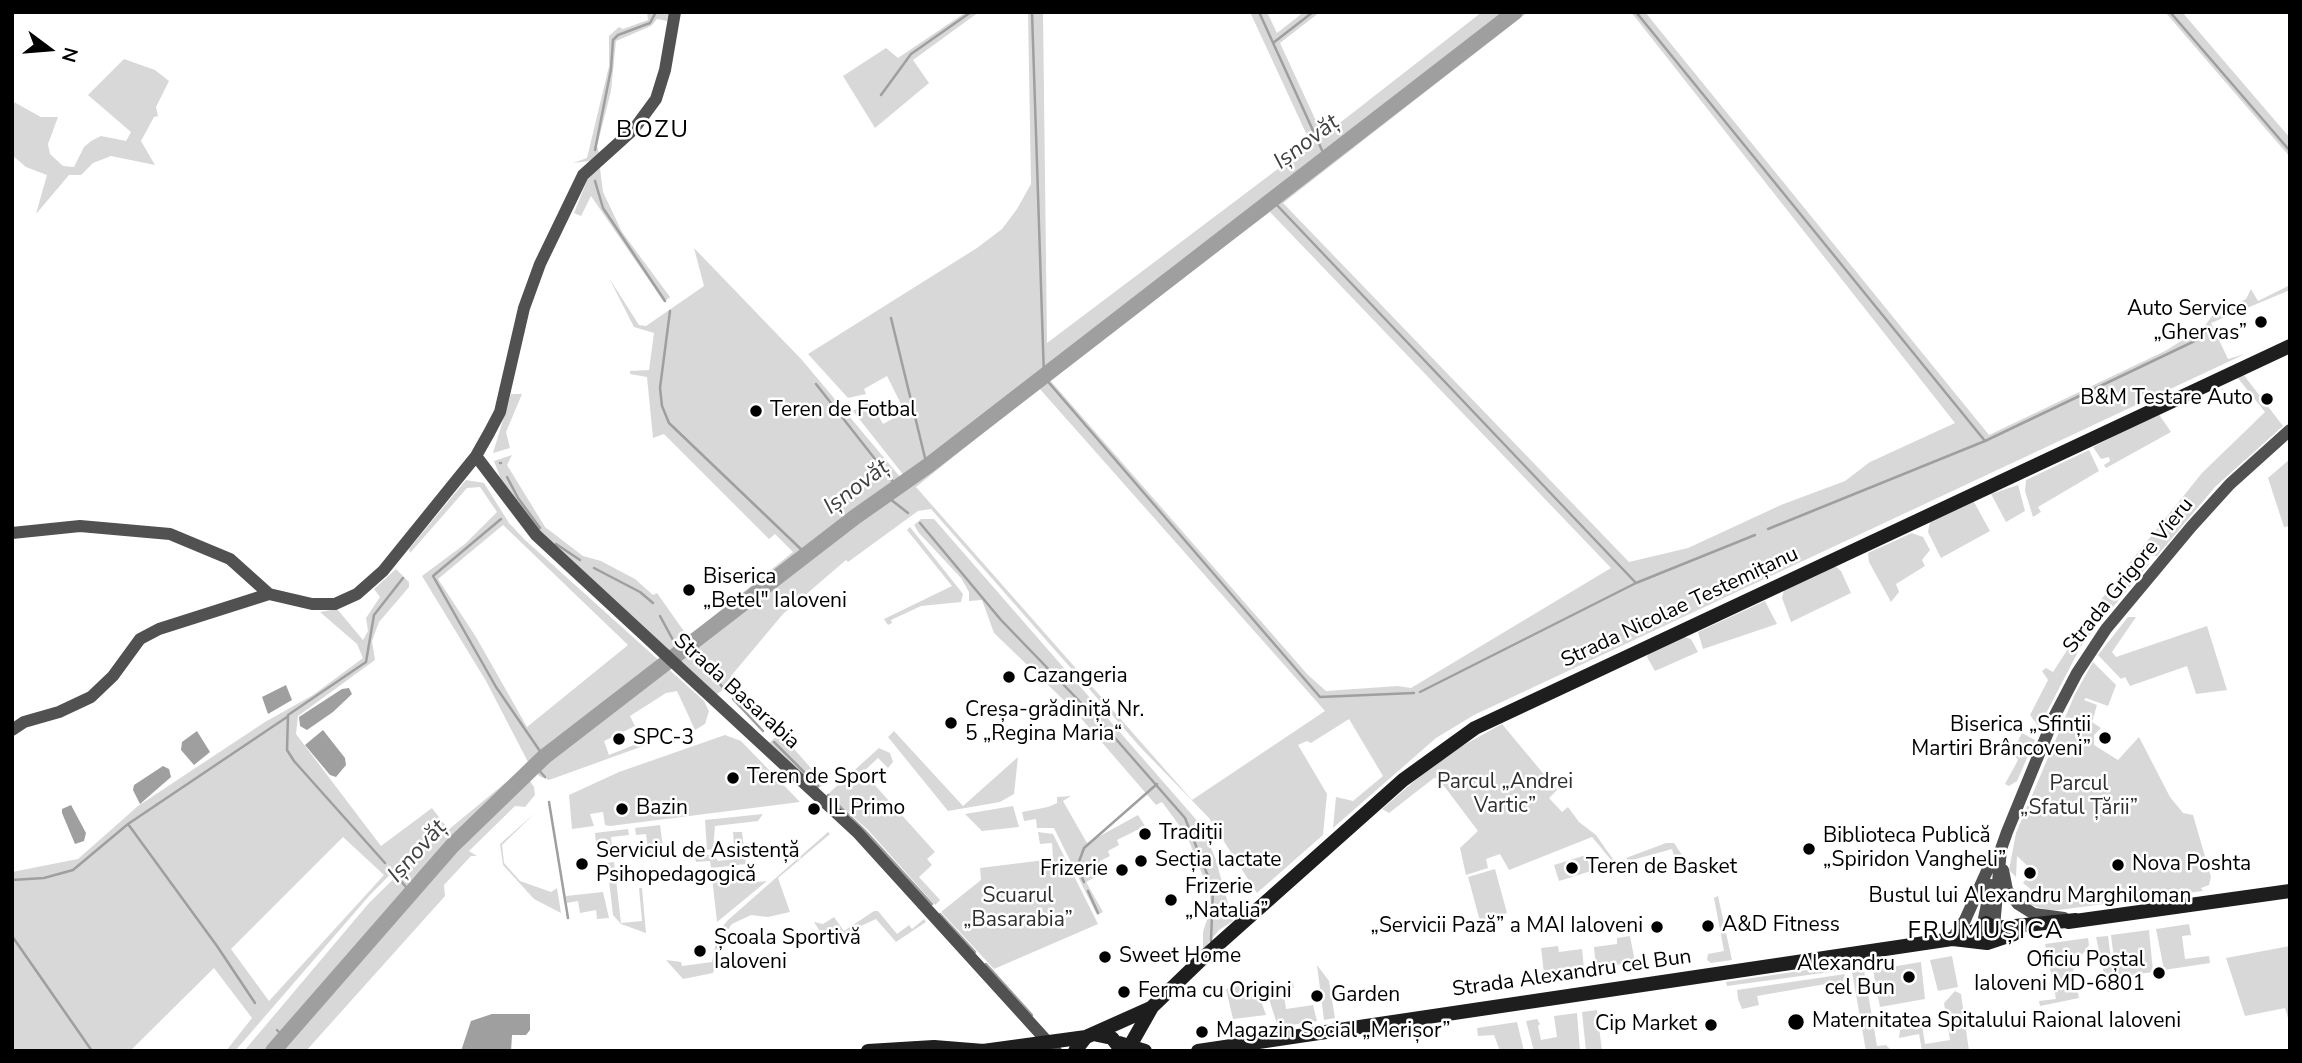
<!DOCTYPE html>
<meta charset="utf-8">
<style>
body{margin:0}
#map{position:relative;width:2302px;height:1063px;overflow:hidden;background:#fff;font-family:"Nunito Sans",sans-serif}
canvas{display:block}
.frame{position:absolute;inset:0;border:14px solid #000;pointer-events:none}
.north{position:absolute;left:14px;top:14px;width:70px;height:70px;-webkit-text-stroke:5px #fff;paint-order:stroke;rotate:106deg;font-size:19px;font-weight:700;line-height:28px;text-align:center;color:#000}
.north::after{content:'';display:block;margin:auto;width:24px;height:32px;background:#000;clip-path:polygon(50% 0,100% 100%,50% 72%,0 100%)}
</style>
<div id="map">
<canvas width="2302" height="1063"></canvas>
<div class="frame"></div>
<div class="north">N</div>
</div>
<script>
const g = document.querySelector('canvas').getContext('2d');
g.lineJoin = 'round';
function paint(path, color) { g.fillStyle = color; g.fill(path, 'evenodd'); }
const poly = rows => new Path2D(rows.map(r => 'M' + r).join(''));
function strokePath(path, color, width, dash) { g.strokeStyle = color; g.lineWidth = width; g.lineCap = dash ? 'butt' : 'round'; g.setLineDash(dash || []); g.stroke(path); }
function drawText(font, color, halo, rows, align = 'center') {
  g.font = font + ' "Nunito Sans",sans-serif'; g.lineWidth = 5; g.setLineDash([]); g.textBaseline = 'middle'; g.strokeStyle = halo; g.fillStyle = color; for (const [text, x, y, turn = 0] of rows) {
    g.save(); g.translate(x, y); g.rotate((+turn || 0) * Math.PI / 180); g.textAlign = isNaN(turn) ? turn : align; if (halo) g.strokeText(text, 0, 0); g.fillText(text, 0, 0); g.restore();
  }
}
paint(poly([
 [647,12,669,12,667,21,657,19,651,26,616,41,611,91,597,146,599,153,589,161,573,163,587,158,609,66,609,36,619,27,623,29,648,20],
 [966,12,979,12,913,60,929,83,875,128,843,76,886,48,898,58],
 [1028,12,1043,12,1047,343,1311,144,1250,12,1267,12,1277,33,1304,12,1320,12,1280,43,1323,136,1482,12,1528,12,1283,203,1629,562,1688,548,1781,505,1845,481,1870,462,1955,423,1631,12,1645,12,1989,435,2165,351,2204,327,2212,316,2246,299,2251,289,2258,301,2290,285,2290,290,2211,323,2228,359,2245,354,1474,715,1436,738,1333,828,1336,797,1353,801,1383,776,1349,719,1311,743,1307,741,1298,745,1327,794,1323,835,1257,893,1209,818,1141,748,931,509,918,511,848,562,846,560,783,614,731,676,734,681,716,695,538,532,501,480,494,461,512,455,507,465,545,527,583,556,601,561,635,579,653,595,657,593,688,637,793,552,775,534,769,539,664,434,653,438,647,377,630,374,630,371,649,370,654,333,634,327,609,278,639,325,646,326,704,286,694,248,802,360,901,478,905,477,853,411,870,401,883,424,905,412,887,376,864,389,866,394,848,398,808,354,977,248,1002,229,1017,209,1031,184],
 [1270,212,1611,568,1411,688,1398,686,1326,691,1308,675,1049,379],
 [1039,388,1325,711,1192,800,916,487],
 [2165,12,2182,12,2290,138,2290,157],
 [124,59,155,70,169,81,156,107,158,116,154,117,141,141,155,165,111,156,93,163,81,175,69,175,36,214,47,175,26,167,12,155,12,101,41,117,58,117,48,144,50,154,63,166,74,167,84,147,91,141,101,136,126,141,131,132,88,95],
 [600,168,603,192,622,232,670,297,664,302,591,196,581,216,574,213,588,178],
 [2243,374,2283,426,2215,487,2157,556,2148,556,2127,566,2202,473,2265,412,2237,377],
 [511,394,522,394,506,432,510,448,493,453],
 [2158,413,2171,432,2106,468,2104,465,2110,461,2109,457,2101,459,2093,447],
 [2089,450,2099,471,2038,507,2041,512,2033,517,2025,491,2026,480],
 [2290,459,2290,526,2284,527,2268,478],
 [466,480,484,483,509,523,524,539,704,701,709,711,705,724,695,730,677,691,666,693,630,716,635,726,604,741,609,755,644,741,646,745,549,780,539,776,528,762,486,681,422,576,465,544,497,512,480,487,467,488,410,553,409,549],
 [503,525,628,645,527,727,476,637,438,579],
 [2018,485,2025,511,2006,522,1991,494],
 [1974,502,1990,531,1941,558,1928,532,1930,522],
 [921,519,934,519,1200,824,1215,857,1233,921,1219,930,1205,947,1203,948,1203,932,1211,907,1210,894,1189,841,1179,825,1162,802,1156,805,1073,709,994,633,982,600,969,601,969,592,961,578,919,533,914,525],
 [910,527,963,594,961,602,921,606,891,620,892,623,888,625,884,619,952,586,907,530],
 [1912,533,1923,537,1930,550,1922,560,1925,566,1896,584,1899,592,1891,602,1869,562,1868,553],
 [2150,563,2102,620,2097,611,2103,604,2100,601,2118,578,2124,584,2134,572],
 [1835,566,1841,571,1851,593,1791,622,1782,598,1784,590],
 [396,569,409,582,409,587,379,622,372,641,375,660,298,716,296,734,381,846,432,808,445,825,420,844,369,896,235,1051,226,1051,252,1018,214,968,130,1051,12,1051,12,872,78,859,138,806,265,722,313,695,363,658,357,644,320,612,337,609,363,640,368,631,366,618,380,597,374,589],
 [343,837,384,875,269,1001,231,949],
 [1765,601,1777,624,1703,649,1698,632],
 [2093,610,2099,622,2080,648,2039,727,2030,715,2048,680,2042,671,2046,668,2053,672],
 [2128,617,2136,617,2112,652,2116,657,2207,626,2227,690,2196,694,2187,666,2130,686,2125,677,2121,679,2098,655],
 [1684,637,1691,639,1698,652,1655,671,1647,657,1649,652],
 [2093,662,2116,685,2108,706,2086,698,2084,700,2097,705,2092,722,2101,728,2094,735,2094,745,2118,760,2139,737,2170,797,2183,813,2193,815,2211,877,2209,885,2201,888,2203,891,2115,902,2103,897,2104,904,2051,911,2027,904,2038,895,2023,883,2033,871,2017,856,2016,877,2009,870,2016,833,2075,694],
 [1502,724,1557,790,1549,798,1562,812,1568,807,1579,822,1596,835,1627,879,1592,837,1509,870,1500,854,1486,859,1488,868,1466,875,1460,848,1478,831,1438,778,1434,778,1389,813,1382,809,1442,757],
 [894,731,963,806,1018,757,1014,794,1000,802,948,811,888,737],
 [780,733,824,783,818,789,769,743],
 [2022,733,2035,740,2017,781,2009,786,2005,784,2018,760,2012,753],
 [725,735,741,741,800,802,610,826,605,825,603,812,590,814,594,826,572,829,569,795,619,772],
 [879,748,890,753,893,762,888,768,878,758,863,772,935,852,927,859,932,865,919,877,940,900,935,905,868,830,828,794],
 [522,769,534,787,535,795,525,807,515,806,469,851,477,856,471,856,444,885,445,896,306,1051,244,1051,369,903,419,854],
 [1071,796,1063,801,1087,843,1138,815,1145,826,1117,840,1119,845,1108,851,1110,856,1100,861,1102,867,1097,870,1099,875,1086,882,1103,912,1097,915,1054,828,1037,828,1036,819,1024,821,1022,812,1048,807,1057,803,1057,797],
 [1013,806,1019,827,982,831,965,814],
 [535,813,502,845,504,863,520,881,551,892,557,888,561,913,534,899,503,865,500,844],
 [763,814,758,821,715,826,713,849,707,850,705,820],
 [660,825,664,856,649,858,646,834,636,835,635,828],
 [628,829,629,835,611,837,613,855,597,857,595,833],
 [733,832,742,832,746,864,711,868,710,861,696,862,695,857,713,854,718,861,735,859],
 [828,832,830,834,778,878,790,912,768,917,751,915,732,924,724,935,713,973,683,979,666,960,681,962,682,966,712,962,718,932,728,920],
 [1038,832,1053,834,1098,924,994,969,941,912,981,880,980,868,1053,859,1052,843,1040,844],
 [1666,843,1674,843,1694,873,1679,874,1672,849,1629,861,1626,858],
 [1586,855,1591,871,1559,881,1554,865],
 [614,862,621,923,642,921,639,888,642,888,646,933,621,924,613,915,607,863],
 [1495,869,1507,913,1480,921,1468,877],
 [747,874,748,883,767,881,717,922,712,877],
 [603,892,609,918,597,919,596,910,580,913,578,901,567,903,566,896],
 [1718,896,1732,960,1711,963,1707,960,1708,954,1724,951,1714,898],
 [874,911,878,911,897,934,909,925,912,929,924,919,926,922,896,942,876,919,844,934,819,930,814,922,823,924,834,917,844,931],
 [2189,924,2191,935,2182,936,2185,959,2209,956,2210,963,2164,970,2156,929],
 [2149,930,2153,972,2119,977,2118,993,2111,935],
 [1630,936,1635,962,1596,968,1594,947,1617,944,1617,938],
 [2108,936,2115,991,2108,992,2096,937],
 [2088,938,2089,945,2078,960,2050,965,2045,944],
 [1558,946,1559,952,1582,949,1584,969,1544,974,1541,948],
 [2290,946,2290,1025,2285,1008,2245,1016,2226,958],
 [1952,956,1958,987,1938,991,1930,960],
 [1921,962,1925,999,1880,1007,1873,970],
 [2077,963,2073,971,2079,998,2040,1006,2039,1001,2056,999,2050,968],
 [1317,965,1329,981,1335,1018,1324,1020],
 [1840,965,1845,970,1727,986,1726,982],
 [1864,970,1877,1046,1886,1045,1892,1051,1866,1051,1852,972],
 [1845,974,1843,981,1757,996,1759,1005,1742,1009,1738,999,1737,990],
 [1293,982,1294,988,1283,989,1286,1009,1313,1005,1317,1021,1278,1027,1269,999,1285,984],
 [1243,985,1249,996,1258,992,1266,1015,1233,1019,1226,989],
 [1955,991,1961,994,1969,1051,1922,1051,1919,1034,1899,1038,1900,1030,1922,1025,1925,1044,1950,1040,1944,1003],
 [1597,1010,1602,1051,1586,1051,1582,1012],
 [1577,1013,1580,1051,1534,1051,1526,1021,1537,1019,1540,1024,1538,1026,1541,1040,1557,1037,1554,1016],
 [1517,1022,1524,1051,1500,1051,1494,1035,1478,1036,1477,1028]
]), '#d8d8d8');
paint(poly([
 [286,685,292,700,268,714,262,697],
 [349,688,352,694,333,712,307,730,300,726,299,717,342,689],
 [323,730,345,758,346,765,336,777,330,775,305,745],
 [197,731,210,752,194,765,181,750,182,742],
 [163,766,169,769,171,777,140,804,133,790,134,785],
 [71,805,86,833,84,841,75,844,62,813,62,809],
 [492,1014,530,1014,530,1030,526,1035,512,1035,511,1051,461,1051,471,1021]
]), '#9f9f9f');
strokePath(poly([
 [1032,12,1044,377,1320,697,1414,693],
 [1259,12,1326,159],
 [1636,12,1985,441],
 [2170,12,2290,151],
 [1273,43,1313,12],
 [881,95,911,54,971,12],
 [595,150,611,69,613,40,618,35,650,23,656,12],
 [595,181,603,208,665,301],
 [1273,201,1636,583],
 [670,311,660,388,662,406,669,423,806,554],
 [891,318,927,466],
 [816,384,897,487],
 [500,463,501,463],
 [507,477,518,498,540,528],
 [885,495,908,513],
 [501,519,433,576,496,687,544,757],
 [920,523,1001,620,1115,738,1185,818,1213,889,1211,941],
 [1768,529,1985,441,2201,338],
 [556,544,580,560],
 [594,568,640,592,653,603],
 [660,616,680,653],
 [692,645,723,688],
 [1420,692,1636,583,1755,535],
 [733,699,763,731],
 [774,742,818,786],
 [535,766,545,777],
 [828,795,868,834,932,904],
 [549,802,568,918],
 [128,824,217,946,255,1003],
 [385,863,294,761,287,750,288,715,366,662,374,615,403,578],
 [12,880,44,878,73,870,128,824,287,717],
 [401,881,411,893],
 [1084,882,1077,867,1084,848,1157,784],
 [1088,891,1098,913],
 [940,914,975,952],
 [12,936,92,1051],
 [986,964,1032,1015],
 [277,1030,284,1038]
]), '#9f9f9f', 2.5);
strokePath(poly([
 [273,1051,452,846,544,757,855,517,929,465,1515,12]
]), '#9f9f9f', 16);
strokePath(poly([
 [476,456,536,535,857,832,1056,1051],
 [12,533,80,526,170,534,230,559,269,594],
 [12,730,24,722,59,712,91,697,113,676,140,639,159,629,269,594,312,604,335,604,357,594,383,571,476,456,489,433,500,412,524,308,540,264,583,175,634,129,656,99,665,70,675,12],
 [2003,870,2007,890,2018,904,2034,914,2064,918],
 [1983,923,1991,885],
 [1994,927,2001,849,2007,832,2055,715,2077,673,2106,629,2191,527,2230,484,2290,430],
 [1952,939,1965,920,1987,871,1999,852]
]), '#515151', 12);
strokePath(poly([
 [2068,922,2290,891],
 [1953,939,1987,943,2014,934],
 [1093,1034,1112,1038,1122,1051],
 [1119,1043,1145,1051],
 [868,1051,934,1047,984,1051],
 [983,1051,1086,1037],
 [1075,1051,1086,1037,1151,1008],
 [1127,1051,1152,1007,1203,958,1403,780,1475,728,2290,346],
 [1198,1051,1952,939,1977,930,1986,923,1995,928,2076,920]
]), '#1e1e1e', 14);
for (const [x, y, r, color] of [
 [2261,322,7,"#000"],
 [2267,399,7,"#000"],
 [756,411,7,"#000"],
 [689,590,7,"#000"],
 [1009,677,7,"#000"],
 [951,723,7,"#000"],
 [2105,738,7,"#000"],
 [619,739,7,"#000"],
 [733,778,7,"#000"],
 [622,809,7,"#000"],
 [814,809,7,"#000"],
 [1145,834,7,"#000"],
 [1809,849,7,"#000"],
 [1141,861,7,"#000"],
 [582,864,7,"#000"],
 [2118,865,7,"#000"],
 [1572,868,7,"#000"],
 [1122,870,7,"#000"],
 [2030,873,7,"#000"],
 [1171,900,7,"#000"],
 [1708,926,7,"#000"],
 [1657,927,7,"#000"],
 [700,951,7,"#000"],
 [1105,957,7,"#000"],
 [2159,973,7,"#000"],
 [1909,977,7,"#000"],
 [1124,992,7,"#000"],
 [1317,996,7,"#000"],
 [1796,1022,9,"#000"],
 [1711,1025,7,"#000"],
 [1202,1032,7,"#000"]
]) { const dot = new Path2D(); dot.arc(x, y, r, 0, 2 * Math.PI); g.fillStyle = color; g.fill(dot); strokePath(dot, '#fff', 2.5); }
drawText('21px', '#000', '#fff', [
 ["Auto Service",2247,310,"right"],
 ["„Ghervas”",2247,334,"right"],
 ["B&M Testare Auto",2253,399,"right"],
 ["Teren de Fotbal",770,411],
 ["Biserica",703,578],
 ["„Betel\" Ialoveni",703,602],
 ["Cazangeria",1023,677],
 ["Creșa-grădiniță Nr.",965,711],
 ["5 „Regina Maria“",965,735],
 ["Biserica „Sfinții",2091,726,"right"],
 ["Martiri Brâncoveni”",2091,750,"right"],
 ["SPC-3",633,739],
 ["Teren de Sport",747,778],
 ["Bazin",636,809],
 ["IL Primo",828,809],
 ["Tradiții",1159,834],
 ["Biblioteca Publică",1823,837],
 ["„Spiridon Vangheli”",1823,861],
 ["Serviciul de Asistență",596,852],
 ["Psihopedagogică",596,876],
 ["Secția lactate",1155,861],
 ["Nova Poshta",2132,865],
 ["Teren de Basket",1586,868],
 ["Frizerie",1108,870,"right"],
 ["Frizerie",1185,888],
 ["„Natalia”",1185,912],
 ["Bustul lui Alexandru Marghiloman",2030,897,"center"],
 ["A&D Fitness",1722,926],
 ["„Servicii Pază” a MAI Ialoveni",1643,927,"right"],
 ["Școala Sportivă",714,939],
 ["Ialoveni",714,963],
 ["Sweet Home",1119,957],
 ["Oficiu Poștal",2145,961,"right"],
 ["Ialoveni MD-6801",2145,985,"right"],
 ["Alexandru",1895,965,"right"],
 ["cel Bun",1895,989,"right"],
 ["Ferma cu Origini",1138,992],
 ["Garden",1331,996],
 ["Maternitatea Spitalului Raional Ialoveni",1812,1022],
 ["Cip Market",1697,1025,"right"],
 ["Magazin Social „Merișor”",1216,1032]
], 'left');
drawText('21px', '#000', '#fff', [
 ["Strada Grigore Vieru",2129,576,-51],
 ["Strada Nicolae Testemițanu",1680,608,-25],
 ["Strada Basarabia",736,692,42],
 ["Strada Alexandru cel Bun",1572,974,-8]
]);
drawText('21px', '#2f2f2f', '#fff', [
 ["Parcul „Andrei",1505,783],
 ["Vartic”",1505,807],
 ["Parcul",2079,785],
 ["„Sfatul Țării”",2079,809],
 ["Scuarul",1018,897],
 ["„Basarabia”",1018,921]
]);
drawText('italic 23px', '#404040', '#fff', [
 ["Ișnovăț",1307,143,-37],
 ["Ișnovăț",857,488,-37],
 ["Ișnovăț",418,852,-48]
]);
g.letterSpacing = '2px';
drawText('24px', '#000', '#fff', [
 ["BOZU",653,131],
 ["FRUMUȘICA",1986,932]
]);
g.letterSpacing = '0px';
</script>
